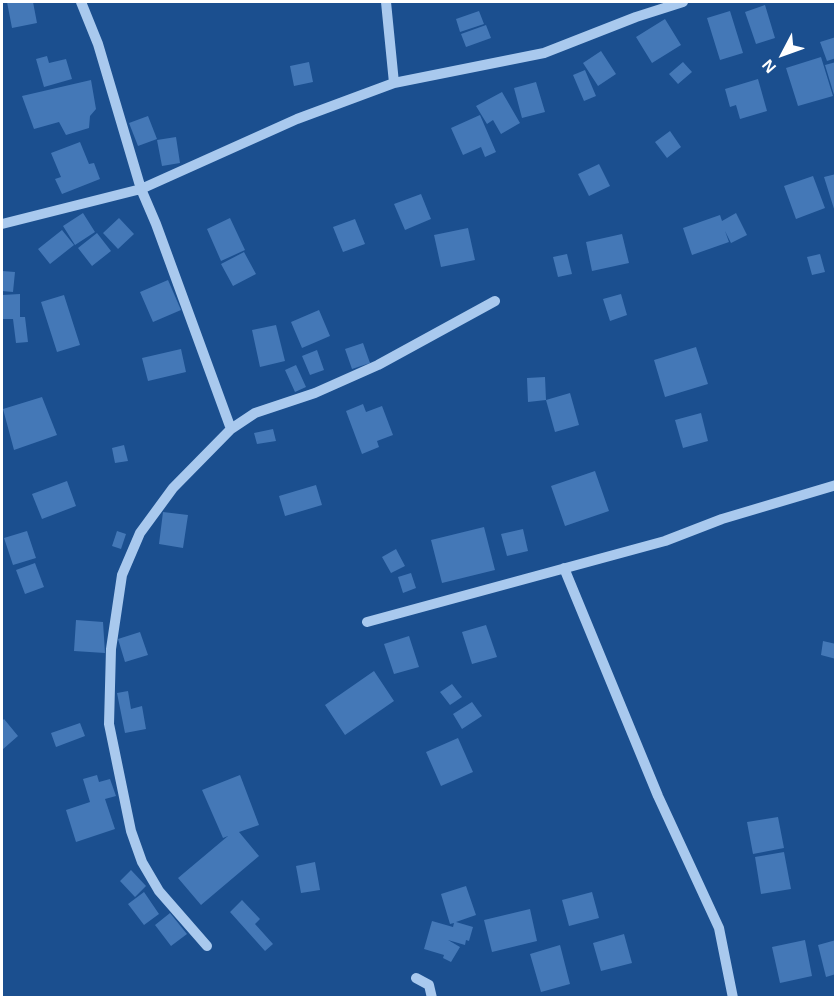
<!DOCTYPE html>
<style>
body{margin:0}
#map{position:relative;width:837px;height:999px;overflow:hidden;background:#1b4f8f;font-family:Helvetica,sans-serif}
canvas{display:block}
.frame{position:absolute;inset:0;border:3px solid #fff;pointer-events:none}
.north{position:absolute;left:753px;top:24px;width:60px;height:60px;-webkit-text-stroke:4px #1b4f8f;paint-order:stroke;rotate:229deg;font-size:16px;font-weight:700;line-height:24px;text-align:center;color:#fff}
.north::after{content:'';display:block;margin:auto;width:21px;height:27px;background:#fff;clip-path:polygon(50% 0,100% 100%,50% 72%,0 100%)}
</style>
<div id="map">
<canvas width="837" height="999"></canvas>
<div class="frame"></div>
<div class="north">N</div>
</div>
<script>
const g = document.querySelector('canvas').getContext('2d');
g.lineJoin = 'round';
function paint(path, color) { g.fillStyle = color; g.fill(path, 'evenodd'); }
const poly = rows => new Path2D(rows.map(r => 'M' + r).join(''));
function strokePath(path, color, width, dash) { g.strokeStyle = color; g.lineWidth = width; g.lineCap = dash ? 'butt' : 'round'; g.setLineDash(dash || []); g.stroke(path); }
paint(poly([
 [7,2,33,2,37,23,12,28],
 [765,5,775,38,756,44,745,12],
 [479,11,484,24,460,32,456,19],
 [730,11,743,53,720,60,707,18],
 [665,19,681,45,652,63,636,37],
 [486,25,491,38,466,47,461,34],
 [836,37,836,58,827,61,820,42],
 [601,51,616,74,598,86,583,63],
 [47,56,49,63,66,59,72,79,44,87,36,59],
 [821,57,833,96,798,106,786,68],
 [309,62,313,82,294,86,290,66],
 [683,62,692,72,678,84,669,74],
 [836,62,836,98,835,98,825,65],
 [585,70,596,96,584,101,573,75],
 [758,79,767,111,740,119,736,105,730,107,725,89],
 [91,80,96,109,90,116,89,128,66,135,59,122,34,129,22,96],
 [536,82,545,112,522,118,514,88],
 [502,92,520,123,501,134,493,120,487,124,476,106],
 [480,115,496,152,485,157,481,147,463,155,451,128],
 [148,116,157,139,138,146,129,123],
 [670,131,681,147,667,158,655,142],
 [176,137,180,163,162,166,157,140],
 [80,142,89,164,94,163,100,179,62,194,55,179,61,177,51,153],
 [599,164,610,186,589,196,578,174],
 [836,174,836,212,835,212,824,177],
 [813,176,825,208,796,219,784,186],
 [421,194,431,219,405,230,394,204],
 [83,213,95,232,75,245,63,226],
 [736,213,747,235,731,243,725,231,729,242,692,255,683,228,720,215,722,221],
 [119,218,134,234,118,249,103,233],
 [230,218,245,250,221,261,207,229],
 [355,219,365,244,343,252,333,227],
 [468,228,475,260,441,267,434,235],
 [62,230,74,245,50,264,38,249],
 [97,233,111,251,92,266,78,248],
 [622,234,629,263,592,271,586,242],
 [244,252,256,274,233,286,221,264],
 [567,254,572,274,558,277,553,257],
 [820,254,825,272,812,275,807,257],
 [2,271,15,272,13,292,2,291],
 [168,280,181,310,153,322,140,292],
 [20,294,20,317,25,317,28,342,16,343,13,319,2,319,2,295],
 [621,294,627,315,610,321,603,299],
 [64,295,80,345,57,352,41,302],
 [319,310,330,336,302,348,291,322],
 [276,325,285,361,260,367,252,330],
 [363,343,370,363,352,369,345,349],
 [696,347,708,384,665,397,654,360],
 [181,349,186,372,148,381,142,358],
 [317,350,324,370,310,375,302,356],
 [296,365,306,387,295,392,285,370],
 [545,377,546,400,528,402,527,378],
 [570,393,579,425,555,432,546,400],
 [42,397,57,435,14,450,3,409],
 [363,404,366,412,382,406,393,435,377,441,379,447,362,454,346,411],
 [701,413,708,441,683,448,675,420],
 [273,429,276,441,257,444,254,433],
 [124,445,128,461,115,463,112,448],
 [595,471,609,511,565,526,551,486],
 [67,481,76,506,42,519,32,494],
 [316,485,322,505,285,516,279,496],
 [163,512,188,515,183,548,159,544],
 [484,527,495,570,442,583,431,540],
 [523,529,528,551,507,556,501,534],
 [27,531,36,558,13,565,4,538],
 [117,531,126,534,121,549,112,546],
 [396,549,405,566,391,573,382,557],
 [35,563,44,587,25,594,16,570],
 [411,573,416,588,403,593,398,577],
 [76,620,103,622,105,653,74,651],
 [486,625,497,657,472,664,462,632],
 [140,632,148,655,125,662,118,639],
 [409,636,419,667,394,674,384,644],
 [823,641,836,644,836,659,821,655],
 [374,671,394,701,345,735,325,705],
 [452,684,462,697,450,705,440,692],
 [128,691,131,709,142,706,146,729,125,733,117,693],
 [472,702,482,716,462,729,453,714],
 [4,719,18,736,2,750,2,721],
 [80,723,85,736,56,747,51,733],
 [458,738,473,772,441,786,426,752],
 [97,775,99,782,110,779,116,796,105,799,115,829,76,842,66,810,90,802,83,779],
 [240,775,259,825,239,832,259,856,201,905,178,878,228,836,223,838,202,790],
 [778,817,784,848,753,854,747,822],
 [784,852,791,889,761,894,755,857],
 [315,862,320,890,301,893,296,866],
 [131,870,146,886,135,897,120,881],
 [466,886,476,915,456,922,473,927,469,941,466,940,465,945,448,940,460,947,451,962,443,958,444,955,424,949,432,921,453,927,454,923,450,924,441,894],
 [144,892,159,914,144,925,128,904],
 [592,892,599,918,569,926,562,900],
 [242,900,260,919,255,924,273,944,265,951,230,912],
 [530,909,537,941,492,952,484,920],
 [170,913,187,934,171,946,155,925],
 [624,934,632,963,601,971,593,943],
 [805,940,812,976,780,983,772,947],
 [836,940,836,974,826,977,818,945],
 [560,945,570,984,541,992,530,954]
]), '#4478b7');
strokePath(poly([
 [81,2,98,44,141,189,156,224,231,429],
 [386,2,394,83],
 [2,224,141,189,297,119,394,83,544,53,636,17,683,2],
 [564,568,658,796,719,928,733,998],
 [367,622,665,541,722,519,836,485],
 [207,946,159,891,142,862,131,831,109,724,111,649,122,575,140,533,173,488,231,429,255,413,315,393,378,365,495,301],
 [416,978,429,985,432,998]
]), '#a9c9ee', 10);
</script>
